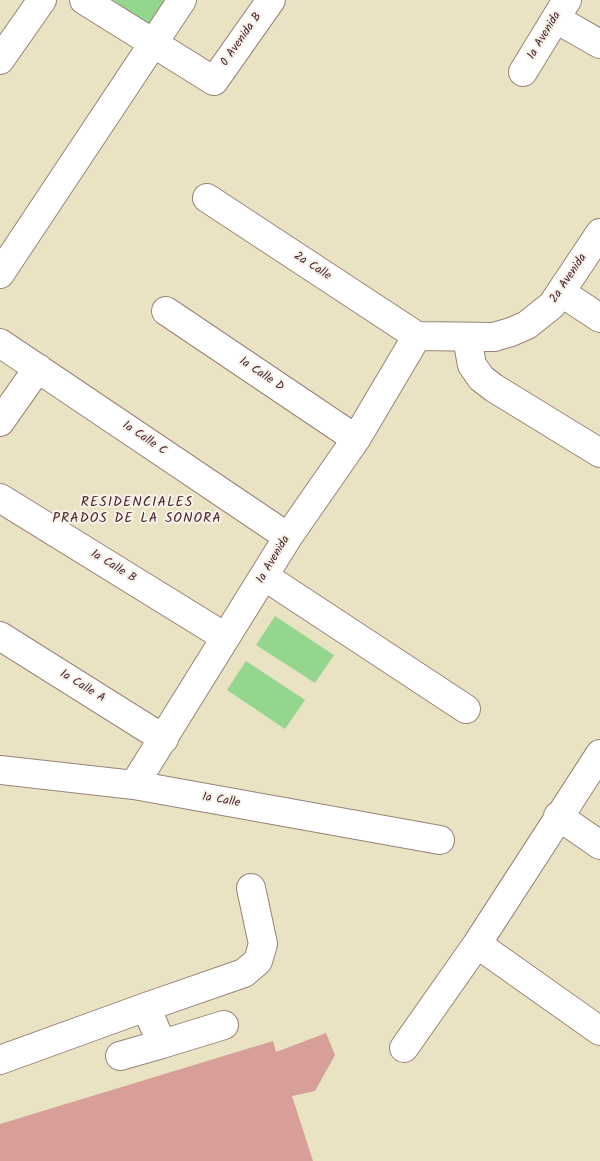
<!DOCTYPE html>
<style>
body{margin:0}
canvas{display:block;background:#e9e3c3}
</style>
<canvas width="600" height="1161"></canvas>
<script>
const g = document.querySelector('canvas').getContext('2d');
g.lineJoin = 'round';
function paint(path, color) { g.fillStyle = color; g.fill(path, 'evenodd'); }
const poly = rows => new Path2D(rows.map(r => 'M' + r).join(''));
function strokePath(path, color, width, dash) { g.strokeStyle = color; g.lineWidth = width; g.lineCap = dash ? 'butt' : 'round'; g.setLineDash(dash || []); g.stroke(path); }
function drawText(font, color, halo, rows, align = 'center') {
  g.font = font + ' Kalam,sans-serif'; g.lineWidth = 4; g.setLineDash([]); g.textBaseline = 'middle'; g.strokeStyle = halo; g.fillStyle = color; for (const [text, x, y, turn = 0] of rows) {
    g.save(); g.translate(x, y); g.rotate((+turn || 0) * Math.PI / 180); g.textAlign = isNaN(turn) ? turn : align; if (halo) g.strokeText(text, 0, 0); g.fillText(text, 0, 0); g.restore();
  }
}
paint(poly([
 [113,0,165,0,148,25],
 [275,616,334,655,315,683,256,645],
 [246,661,305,700,285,729,227,690]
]), '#94d68e');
paint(poly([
 [326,1033,335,1055,315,1091,292,1096,313,1161,0,1161,0,1124,273,1041,276,1052]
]), '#d89f99');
const minor = poly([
 [84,0,214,81,271,0],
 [556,19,600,44],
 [0,60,42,0],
 [523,72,567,0],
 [207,198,417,336],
 [0,274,182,0],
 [562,293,600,318],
 [166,311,356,439],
 [417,336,494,337,511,332,527,325,552,305,600,233],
 [467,338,472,365,481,378,494,388,600,453],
 [0,343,288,537],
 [0,422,38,368],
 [0,498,225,637],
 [264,576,466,709],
 [0,636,164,739],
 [0,770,134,785,440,840],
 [134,785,288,537,356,439,417,336],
 [558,816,600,845],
 [477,944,600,1031],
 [146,1007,162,1044,224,1025],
 [404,1048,477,944,600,754],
 [120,1056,162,1044],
 [0,1060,146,1007,244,973,258,961,263,944,251,888]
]);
strokePath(minor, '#9a8177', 30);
strokePath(minor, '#fff', 28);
drawText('12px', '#4a1f2b', '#f7f3e8', [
 ["1a Avenida",545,36,-59],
 ["0 Avenida B",242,40,-55],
 ["2a Calle",312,267,33],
 ["2a Avenida",569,279,-56],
 ["1a Calle D",261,375,34],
 ["1a Calle C",144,439,34],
 ["1a Avenida",274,560,-59],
 ["1a Calle B",113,567,32],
 ["1a Calle A",82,687,32],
 ["1a Calle",221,801,10]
]);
g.letterSpacing = '1px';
drawText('14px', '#4a1f2b', '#f7f3e8', [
 ["RESIDENCIALES",137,504],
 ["PRADOS DE LA SONORA",137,520]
]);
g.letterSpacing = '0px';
</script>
